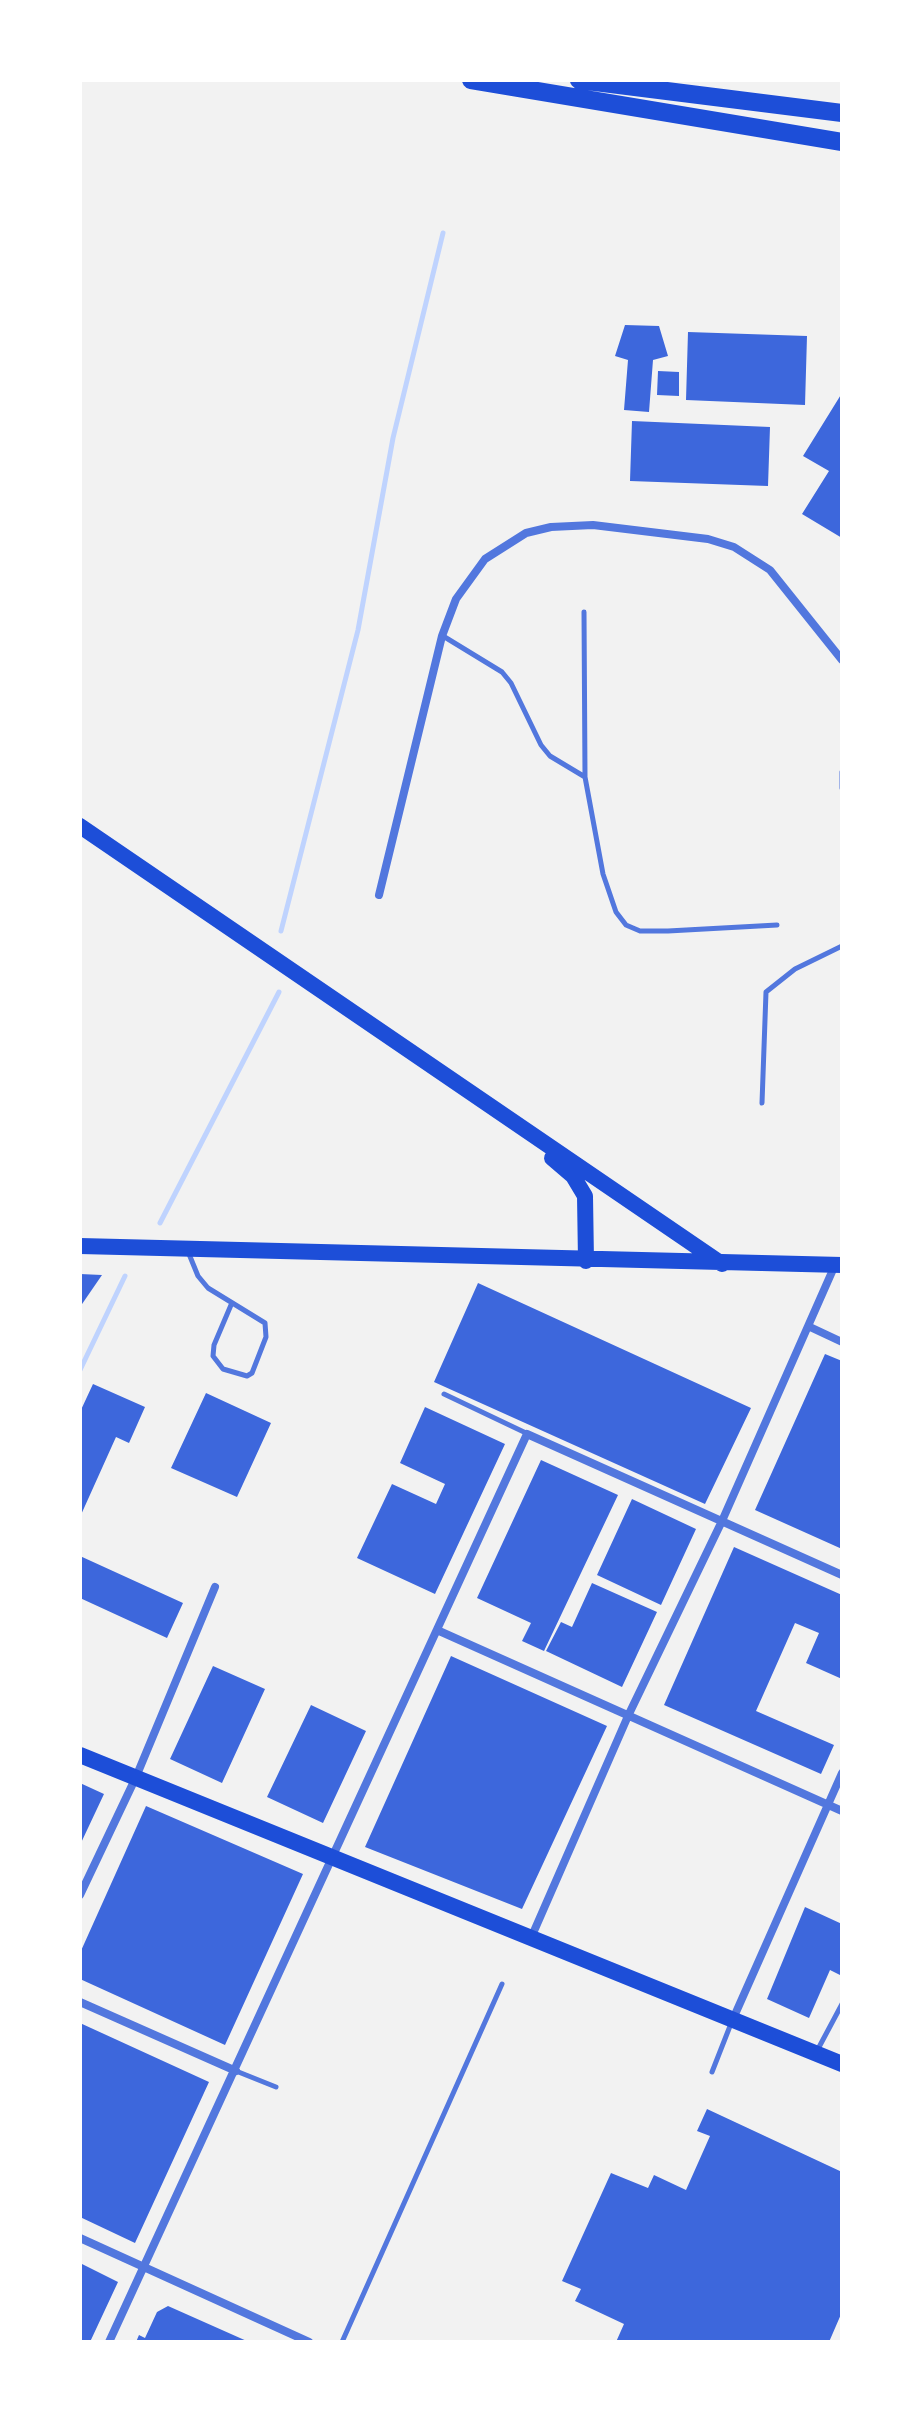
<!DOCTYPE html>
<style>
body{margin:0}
#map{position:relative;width:922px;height:2422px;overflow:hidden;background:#f2f2f2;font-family:"Source Sans 3",sans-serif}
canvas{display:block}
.frame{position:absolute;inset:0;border:82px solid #fff;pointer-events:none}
</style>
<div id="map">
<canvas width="922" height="2422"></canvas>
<div class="frame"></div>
</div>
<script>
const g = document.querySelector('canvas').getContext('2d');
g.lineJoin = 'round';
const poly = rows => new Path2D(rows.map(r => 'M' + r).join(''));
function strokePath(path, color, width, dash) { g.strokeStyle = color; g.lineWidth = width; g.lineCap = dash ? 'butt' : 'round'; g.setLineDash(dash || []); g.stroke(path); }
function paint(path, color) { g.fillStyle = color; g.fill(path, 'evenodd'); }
strokePath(poly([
 [281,931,358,630,393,438,443,233],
 [160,1223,279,992],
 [80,1370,125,1276]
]), '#bfd3fe', 5);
paint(poly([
 [625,325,659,326,668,356,653,360,649,412,624,410,628,360,615,356],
 [688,332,807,336,805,405,686,400],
 [658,371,679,372,679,396,657,395],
 [842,393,842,538,802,514,829,471,803,456],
 [632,421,770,427,768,486,630,481],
 [80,1274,102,1275,80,1307],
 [478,1283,751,1408,705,1504,434,1382],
 [825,1354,842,1361,842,1549,755,1510],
 [93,1384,145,1407,129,1443,116,1437,80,1517,80,1412],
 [206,1393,271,1423,237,1497,171,1468],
 [425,1407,505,1444,435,1594,357,1558,392,1484,436,1504,445,1484,400,1463],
 [541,1460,618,1495,544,1651,522,1641,531,1623,477,1598],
 [632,1499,696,1529,661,1605,597,1575],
 [734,1547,842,1595,842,1679,806,1663,819,1633,795,1623,756,1711,834,1745,821,1774,664,1705],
 [80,1556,183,1603,167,1638,80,1598],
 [592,1583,657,1612,622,1687,546,1651,561,1622,572,1627],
 [451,1656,607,1726,522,1909,365,1847],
 [213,1666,265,1689,222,1783,170,1759],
 [311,1705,366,1731,323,1823,267,1797],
 [80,1783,104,1794,80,1845],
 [146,1806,303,1874,225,2045,80,1979,80,1953],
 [805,1907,842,1924,842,1976,830,1970,809,2018,767,1999],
 [80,2023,209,2082,135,2243,80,2217],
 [707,2109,842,2172,842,2312,829,2342,616,2342,624,2324,575,2301,581,2289,562,2281,611,2173,648,2188,654,2175,686,2190,710,2136,697,2131],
 [80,2263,118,2282,90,2342,80,2342],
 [168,2306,249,2342,136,2342,139,2335,145,2338,157,2312]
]), '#3d67dc');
strokePath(poly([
 [584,612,585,776],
 [443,636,502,672,511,683,541,745,550,756,585,777,603,874,616,912,626,925,640,931,668,931,777,925],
 [842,772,842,788],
 [762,1103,766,992,795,969,842,946],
 [189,1254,198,1276,208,1288,265,1323,266,1337,252,1373,247,1376,223,1369,213,1356,214,1345,231,1305],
 [444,1394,526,1433],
 [818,2049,842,2004],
 [236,2071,276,2087],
 [712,2072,732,2021],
 [342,2342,502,1984]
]), '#5277de', 5);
strokePath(poly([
 [379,895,442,636,456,599,485,559,526,533,551,527,593,525,708,539,734,547,770,570,842,660],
 [810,1327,842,1342],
 [437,1630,842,1811],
 [80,1895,136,1777,215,1587],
 [531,1938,628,1716,722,1521,835,1265],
 [80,2002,236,2071],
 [733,2019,842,1773],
 [80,2238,309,2342],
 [109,2342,527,1434,842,1575]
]), '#5277de', 8);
strokePath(poly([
 [80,826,722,1264],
 [552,1158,573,1176,585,1196,586,1261],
 [80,1246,842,1265],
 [80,1755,842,2064]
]), '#1d4ed8', 16);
strokePath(poly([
 [471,80,842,142],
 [579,80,842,113]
]), '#1d4ed8', 18);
</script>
